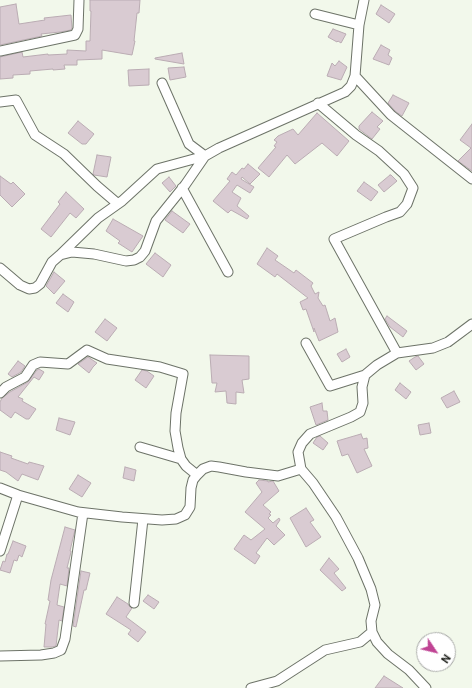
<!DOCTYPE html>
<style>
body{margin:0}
#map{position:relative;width:472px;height:688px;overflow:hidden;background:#f2f8eb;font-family:Roboto,sans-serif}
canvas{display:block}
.north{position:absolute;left:416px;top:632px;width:40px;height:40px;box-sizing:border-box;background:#fff;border:1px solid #a7a8a6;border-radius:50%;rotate:125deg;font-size:11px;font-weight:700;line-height:16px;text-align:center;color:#232520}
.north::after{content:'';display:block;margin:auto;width:14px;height:18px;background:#c04494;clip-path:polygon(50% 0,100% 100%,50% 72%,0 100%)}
</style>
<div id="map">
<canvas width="472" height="688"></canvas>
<div class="north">N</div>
</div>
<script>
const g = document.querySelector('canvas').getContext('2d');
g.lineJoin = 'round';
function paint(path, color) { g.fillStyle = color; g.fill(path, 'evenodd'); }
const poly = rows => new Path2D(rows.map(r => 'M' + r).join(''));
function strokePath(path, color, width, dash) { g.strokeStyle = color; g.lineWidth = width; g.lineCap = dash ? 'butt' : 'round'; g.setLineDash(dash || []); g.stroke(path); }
const building = poly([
 [90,0,140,0,139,13,137,13,134,41,135,41,132,55,102,50,102,59,77,60,77,65,64,65,65,69,53,70,53,69,30,71,30,74,13,75,13,78,0,79,0,57,22,52,23,57,48,54,48,55,67,54,67,50,86,51,86,41,90,41,91,11,90,11,90,0],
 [16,4,19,24,45,20,44,18,71,15,72,28,71,30,60,32,41,34,42,36,0,45,0,7,16,4],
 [381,5,395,14,389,23,376,14,381,5],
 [333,29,346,34,341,43,338,41,337,42,328,37,333,29],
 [381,45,390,50,388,55,392,58,389,65,373,59,381,45],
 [182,53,184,64,155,59,155,58,182,53],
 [339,61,347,67,341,80,327,76,332,63,335,66,339,61],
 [184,67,186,77,170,80,168,68,184,67],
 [149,69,149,85,129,86,128,70,149,69],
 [393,95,409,103,402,116,395,111,388,103,393,95],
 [372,112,383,121,377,127,380,129,372,139,359,129,359,126,372,112],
 [317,113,349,141,337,156,322,143,295,164,287,155,269,177,258,168,276,147,274,146,277,142,274,140,278,136,293,129,298,135,317,113],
 [78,121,94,134,86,144,82,144,68,133,78,121],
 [472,124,472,171,458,161,471,148,460,140,472,124],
 [97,155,111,157,107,177,94,175,93,174,97,155],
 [248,164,260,174,250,184,242,177,241,179,254,187,250,193,237,185,232,192,241,198,237,206,249,216,247,219,231,210,228,213,213,201,230,181,227,179,232,172,236,175,242,168,244,169,248,164],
 [390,175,391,175,397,181,384,192,378,185,390,175],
 [0,176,11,184,13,182,25,194,12,207,0,195,0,176],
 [169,177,176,186,170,192,162,183,169,177],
 [364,182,378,192,371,201,357,191,364,182],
 [66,192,84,209,76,218,70,213,51,237,41,229,60,204,58,202,66,192],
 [172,211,190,224,183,233,165,220,172,211],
 [113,219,143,236,132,252,118,243,120,241,106,231,113,219],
 [267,248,278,256,275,260,294,273,296,270,313,283,311,286,315,294,319,292,318,298,323,306,325,305,330,321,335,318,338,332,319,341,314,328,314,332,306,309,303,310,300,302,308,298,277,274,275,277,257,264,267,248],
 [155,253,171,265,163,277,146,264,155,253],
 [54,272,65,281,54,294,46,286,54,272],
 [63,294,74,302,68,312,56,303,63,294],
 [387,316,407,331,403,337,390,327,385,319,387,316],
 [105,319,117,328,107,341,95,332,105,319],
 [346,349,350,357,342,362,337,354,346,349],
 [210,355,249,356,249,379,242,380,244,393,236,392,236,404,227,403,226,391,215,392,217,383,212,383,210,355],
 [418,356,424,364,416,370,409,361,415,357,418,356],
 [88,357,97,363,93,367,89,373,78,364,88,357],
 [18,361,25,366,21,372,12,377,8,374,18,361],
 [39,369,44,372,39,380,34,377,18,397,23,399,22,401,36,409,29,419,26,419,15,412,11,418,0,410,0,402,2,398,10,392,28,382,37,370,39,369],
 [142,370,147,371,154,376,146,388,135,380,142,370],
 [400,383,411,392,406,399,395,390,400,383],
 [454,391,460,402,447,408,441,398,454,391],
 [322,403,323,411,327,411,328,420,316,425,310,407,322,403],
 [59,418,75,422,70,435,56,430,59,418],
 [429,423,431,433,420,435,418,425,429,423],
 [361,434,363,439,367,438,368,448,364,449,372,466,357,473,348,454,342,456,337,441,361,434],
 [320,436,328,443,323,450,313,443,317,437,320,436],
 [0,452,12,456,11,458,28,464,29,462,44,466,38,480,22,474,18,481,6,472,0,470,0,452],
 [125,467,136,470,134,481,123,478,125,467],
 [78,475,91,483,82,497,69,489,78,475],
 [259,480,268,481,268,482,273,481,279,491,263,505,271,512,269,514,271,515,268,518,273,523,279,518,280,520,276,526,285,535,274,545,267,538,256,553,260,556,255,564,234,549,244,535,251,540,265,529,245,512,262,492,256,483,259,480],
 [306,508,314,520,310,522,321,537,306,547,290,518,306,508],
 [65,527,75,530,73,538,70,551,71,551,71,552,67,568,69,568,67,586,60,584,57,605,64,607,62,621,59,620,56,646,52,647,44,647,46,624,45,624,50,601,48,600,51,580,65,527],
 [13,541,26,546,22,557,19,555,17,561,14,560,10,573,0,570,3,561,5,562,7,554,8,554,13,541],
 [329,558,339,569,334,573,346,588,342,591,320,570,329,558],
 [81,571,90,573,86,590,84,590,76,627,73,626,81,571],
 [148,595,159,602,154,609,143,601,148,595],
 [117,597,128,604,129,606,132,608,126,617,146,632,138,642,128,634,131,630,106,614,117,597],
 [384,676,403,688,375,688,384,676]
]);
paint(building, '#d9cbd2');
strokePath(building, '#baacb3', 1);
const minor = poly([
 [315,14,359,25],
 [0,51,75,35,78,29,79,0],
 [355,76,391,115,472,179],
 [162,83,189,144,205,156],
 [0,102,16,100,35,135,64,154,97,186,118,204],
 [318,103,356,135,379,151,404,174,413,188,407,204,400,212,386,217,334,239,397,353],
 [182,188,228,272],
 [60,255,98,218,122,201,157,169,205,156],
 [0,268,20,285,29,289,35,288,40,284,52,262,60,255,72,252,94,254,126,261,134,260,140,257,145,251,156,221,185,185,205,156,219,148,345,92,351,86,355,76,359,25,364,0],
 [306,343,330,386,365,375],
 [0,393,6,387,25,377,33,365,40,362,68,364,87,350,107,359,160,367,183,374,176,413,175,431,178,448,181,459,186,466,197,475],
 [140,447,181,459],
 [0,488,18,495,78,512,122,517,162,520,176,519,185,515,190,507,191,488,193,480,197,475,203,469,211,466,219,467,246,472,278,476,301,469],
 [0,551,18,495],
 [134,603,143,519],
 [0,656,41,655,54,653,61,650,65,639,83,513],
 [251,688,277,681,325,650,360,642,372,632],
 [426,688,409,670,388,654,377,642,372,632,371,621,375,605,371,589,358,558,336,517,313,483,301,469,298,452,302,443,310,434,351,417,360,412,363,403,362,387,365,375,377,365,397,353,433,348,448,342,472,324]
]);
strokePath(minor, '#6d7368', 11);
strokePath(minor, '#fff', 9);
</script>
